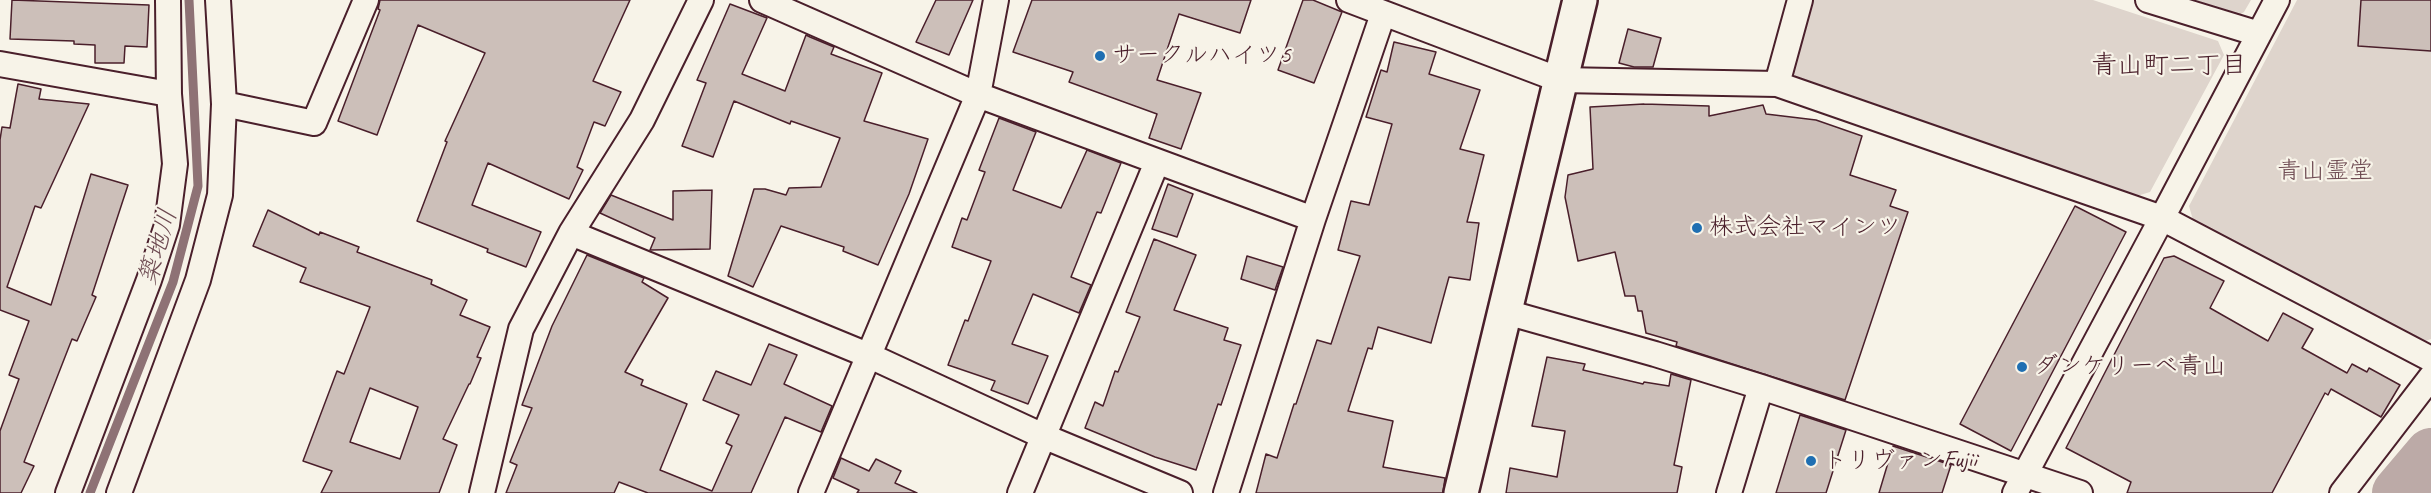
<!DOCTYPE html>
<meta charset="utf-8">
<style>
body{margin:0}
canvas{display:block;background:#f7f3e8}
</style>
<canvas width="2431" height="493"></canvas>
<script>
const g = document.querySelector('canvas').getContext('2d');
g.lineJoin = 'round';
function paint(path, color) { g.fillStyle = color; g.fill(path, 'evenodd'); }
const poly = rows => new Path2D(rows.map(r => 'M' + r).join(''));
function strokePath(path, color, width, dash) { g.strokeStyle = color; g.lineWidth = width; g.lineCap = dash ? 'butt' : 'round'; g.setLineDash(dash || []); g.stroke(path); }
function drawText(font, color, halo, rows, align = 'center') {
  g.font = font + ' Caveat,"Klee One",sans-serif'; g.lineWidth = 4.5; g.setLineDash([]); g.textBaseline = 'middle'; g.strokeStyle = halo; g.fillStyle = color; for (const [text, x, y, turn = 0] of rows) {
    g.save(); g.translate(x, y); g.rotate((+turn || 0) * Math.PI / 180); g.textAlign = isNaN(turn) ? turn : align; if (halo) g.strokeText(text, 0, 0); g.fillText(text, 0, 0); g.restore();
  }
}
paint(poly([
 [1810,0,2093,0,2218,41,2224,55,2150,192,2137,196,1800,84,1791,69],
 [2181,0,2251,0,2244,12,2236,17],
 [2297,0,2431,0,2431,339,2422,342,2193,220,2189,206]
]), '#ded4cc');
strokePath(poly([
 [90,493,173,282,198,186,189,0]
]), '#8e7275', 9);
strokePath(poly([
 [2398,493,2431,454]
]), '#bcaaa7', 52);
const building = poly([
 [12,0,149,5,147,47,125,46,124,63,95,63,95,45,74,44,74,41,10,39,12,0],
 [380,0,630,0,593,81,621,92,605,126,594,122,577,167,583,170,569,199,488,163,472,205,541,232,526,267,487,252,488,249,417,221,447,142,445,141,485,53,418,25,377,135,338,121,380,10,378,9,380,0],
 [936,0,973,0,949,55,916,42,936,0],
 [1032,0,1251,0,1240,33,1179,14,1157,80,1201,93,1181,149,1149,138,1157,114,1069,82,1073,72,1013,52,1032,0],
 [1303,0,1313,0,1342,12,1314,83,1278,70,1303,0],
 [2361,0,2431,0,2431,51,2358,46,2361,0],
 [730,4,767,18,742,74,785,91,806,35,810,37,834,47,831,54,882,73,864,121,928,139,909,194,878,265,843,251,844,247,781,226,753,287,728,276,754,189,765,189,786,195,789,188,821,187,840,138,791,121,790,124,734,101,713,157,682,146,706,83,697,80,730,4],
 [1628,29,1661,38,1653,67,1634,67,1619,63,1628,29],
 [1394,42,1436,52,1429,74,1480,90,1460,149,1484,155,1467,222,1479,223,1470,280,1449,277,1431,343,1378,327,1372,349,1368,348,1348,411,1393,421,1383,467,1445,478,1443,493,1256,493,1266,454,1277,458,1294,404,1296,404,1317,340,1331,344,1360,256,1338,250,1351,201,1369,205,1392,124,1366,117,1381,70,1387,72,1394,42],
 [18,84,41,89,39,99,89,104,41,208,35,206,7,287,51,305,91,174,128,185,92,295,96,297,77,341,72,339,24,462,34,466,21,493,0,493,0,431,19,379,9,375,29,321,0,310,0,140,2,127,10,128,18,84],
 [1644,104,1709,106,1709,116,1763,105,1766,114,1816,120,1862,136,1850,175,1896,190,1890,206,1908,212,1845,400,1676,346,1677,342,1646,333,1642,311,1638,311,1635,296,1625,296,1615,252,1578,261,1565,197,1568,175,1593,169,1590,107,1644,104],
 [999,118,1036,132,1013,190,1061,208,1087,150,1121,163,1101,213,1097,212,1071,277,1091,285,1079,313,1033,294,1012,344,1048,356,1028,404,991,390,995,381,948,365,965,320,968,321,991,261,952,247,962,218,967,220,985,172,979,170,999,118],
 [1168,184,1193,194,1177,237,1152,229,1168,184],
 [712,190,710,249,650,250,655,238,600,213,611,195,673,220,673,191,712,190],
 [2075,206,2126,232,2011,451,1960,424,2075,206],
 [268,210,319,235,320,232,359,247,357,252,432,280,431,284,467,300,460,315,490,327,477,357,481,358,470,384,469,384,443,439,457,445,439,493,321,493,332,471,303,461,337,371,344,374,370,307,300,282,306,268,253,246,268,210],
 [370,388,418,407,400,459,350,442,370,388],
 [1154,239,1196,255,1174,310,1228,328,1224,340,1241,345,1221,405,1218,404,1196,470,1155,457,1085,428,1095,402,1103,406,1115,371,1118,372,1140,317,1126,312,1154,239],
 [587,255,644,278,642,282,668,298,625,372,643,380,641,385,687,404,660,470,712,491,732,446,726,443,739,415,703,400,716,371,751,385,769,344,797,355,784,384,832,406,821,432,785,417,751,493,648,493,619,482,614,493,506,493,517,465,510,462,532,408,522,405,552,326,587,255],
 [1247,256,1283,267,1275,290,1241,279,1247,256],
 [2174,256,2224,281,2210,308,2268,341,2283,313,2313,329,2302,348,2347,373,2352,364,2367,372,2369,368,2400,385,2381,417,2331,389,2328,395,2325,393,2272,493,2127,493,2131,482,2066,448,2164,258,2174,256],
 [1547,357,1585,364,1583,370,1643,384,1644,382,1669,386,1671,374,1691,380,1674,465,1682,467,1677,493,1506,493,1510,468,1557,477,1565,431,1532,426,1547,357],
 [1800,415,1846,430,1826,493,1776,493,1800,415],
 [1893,446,1951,465,1942,493,1879,493,1893,446],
 [841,458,869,471,876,459,901,471,895,483,917,493,857,493,859,490,833,478,841,458]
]);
paint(building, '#ccbfb9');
strokePath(building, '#4a1f2b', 1.5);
const street = poly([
 [218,0,224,104],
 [762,0,978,95,1313,219],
 [1349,0,1560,80,1777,84,2162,218,2277,0],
 [2148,0,2259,34],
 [0,64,169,94],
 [1777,84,1800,0],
 [571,233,870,356,1043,436,1180,493],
 [1506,312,1655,354,1761,387,2080,493],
 [68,493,149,280,167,225,175,164,169,94,168,0],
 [119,493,198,280,220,195,224,104,314,123,366,0],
 [482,493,521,329,571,233,642,120,701,0],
 [811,493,978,95,996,0],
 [1020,493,1157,162],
 [1226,493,1313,219,1383,14],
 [1729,493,1761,387],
 [2015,493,2162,218,2431,359],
 [2342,493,2431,377]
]);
const secondary = poly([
 [1461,493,1580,0]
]);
strokePath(street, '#4a1f2b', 28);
strokePath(secondary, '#4a1f2b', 38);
strokePath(street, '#f7f3e8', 24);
strokePath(secondary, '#f7f3e8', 33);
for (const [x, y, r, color] of [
 [1100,56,6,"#1f6fb2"],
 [1697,228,6,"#1f6fb2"],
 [2022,367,6,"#1f6fb2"],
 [1811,461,6,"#1f6fb2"]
]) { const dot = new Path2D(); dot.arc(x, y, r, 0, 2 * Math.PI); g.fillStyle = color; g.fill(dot); strokePath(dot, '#f7f3e8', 2); }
drawText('24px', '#4a1f2b', '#f7f3e8', [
 ["サークルハイツ5",1112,56],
 ["株式会社マインツ",1709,228],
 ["ダンケリーベ青山",2034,367],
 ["トリヴァンFujii",1823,461]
], 'left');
drawText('24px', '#6f4c53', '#f7f3e8', [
 ["青山霊堂",2325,172]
]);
drawText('26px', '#4a1f2b', '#f7f3e8', [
 ["青山町二丁目",2169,66]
]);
drawText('italic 26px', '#6c4950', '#f7f3e8', [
 ["築地川",159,247,-74]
]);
</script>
